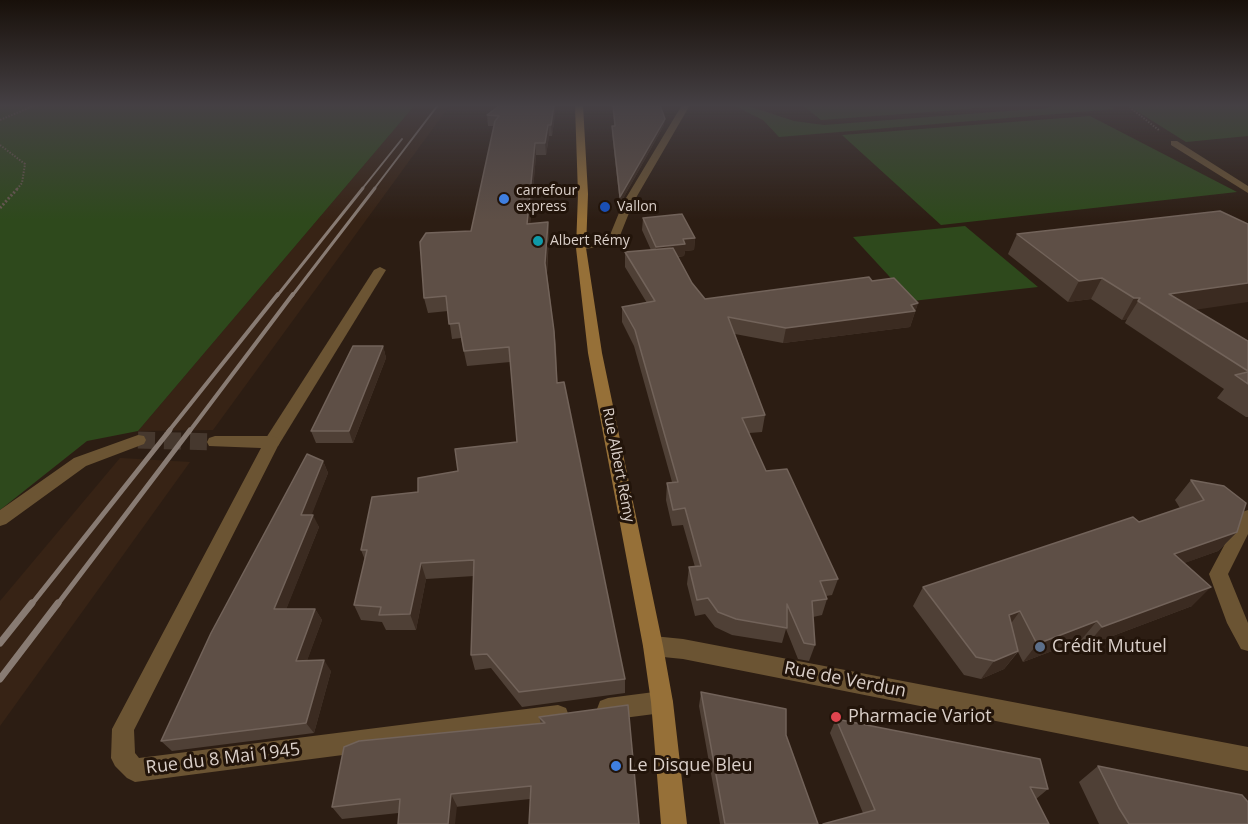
<!DOCTYPE html>
<meta charset="utf-8">
<style>
body{margin:0}
canvas{display:block;background:#2c1d13}
</style>
<canvas width="1248" height="824"></canvas>
<script>
const g = document.querySelector('canvas').getContext('2d');
g.lineJoin = 'round';
function paint(path, color) { g.fillStyle = color; g.fill(path, 'evenodd'); }
const poly = rows => new Path2D(rows.map(r => 'M' + r).join(''));
function strokePath(path, color, width, dash) { g.strokeStyle = color; g.lineWidth = width; g.lineCap = dash ? 'butt' : 'round'; g.setLineDash(dash || []); g.stroke(path); }
function drawText(font, color, halo, rows, align = 'center') {
  g.font = font + ' "Open Sans",sans-serif'; g.lineWidth = 6; g.setLineDash([]); g.textBaseline = 'middle'; g.strokeStyle = halo; g.fillStyle = color; for (const [text, x, y, turn = 0] of rows) {
    g.save(); g.translate(x, y); g.rotate((+turn || 0) * Math.PI / 180); g.textAlign = isNaN(turn) ? turn : align; if (halo) g.strokeText(text, 0, 0); g.fillText(text, 0, 0); g.restore();
  }
}
paint(poly([
 [415,105,450,105,213,430,138,431],
 [120,458,190,462,0,726,0,601]
]), '#372315');
paint(poly([
 [0,105,415,105,138,431,87,441,0,510],
 [733,105,746,105,794,121,824,125,1046,108,1055,105,1106,105,1116,109,779,137,763,120],
 [802,105,1024,105,821,120],
 [1127,105,1248,105,1248,136,1186,142],
 [1090,116,1237,192,941,225,842,135],
 [965,226,1038,287,912,301,853,237]
]), '#2e491c');
strokePath(poly([
 [138,440,215,442]
]), '#46382e', 17, [17, 9]);
strokePath(poly([
 [1127,105,1160,131],
 [0,120,36,105],
 [0,145,25,164,22,183,17,189]
]), '#685a51', 2, [1.5, 1.5]);
strokePath(poly([
 [0,208,18,188]
]), '#685a51', 3, [2, 2]);
paint(poly([
 [380,267,386,270,278,446,266,446,264,442,266,438,374,270,380,267]
]), '#6b5433');
paint(poly([
 [682,105,690,105,633,203,619,238,613,245,577,250,577,246,605,240,610,235,623,203,682,105],
 [1171,141,1177,141,1248,186,1248,193,1171,145,1171,141],
 [138,435,144,436,146,440,144,444,86,466,6,524,0,526,0,510,74,458,138,435],
 [215,436,272,436,278,438,280,442,134,730,135,753,139,758,558,705,566,708,569,716,566,724,558,727,135,782,127,778,115,766,111,758,112,729,261,448,209,446,207,442,209,438,215,436],
 [1248,510,1248,534,1228,574,1248,623,1248,651,1241,649,1227,623,1209,574,1242,512,1248,510],
 [653,636,683,639,1248,747,1248,771,683,659,653,656,646,653,643,646,646,639,653,636],
 [662,691,670,694,673,702,670,710,662,713,608,720,600,717,597,709,600,701,608,698,662,691]
]), '#6b5433');
paint(poly([
 [575,105,583,105,588,194,586,248,602,353,663,646,673,702,687,824,661,824,651,702,643,646,588,353,576,248,578,194,575,105]
]), '#967038');
strokePath(poly([
 [362,189,402,139],
 [374,189,438,105]
]), '#887b73', 2);
strokePath(poly([
 [277,296,363,188],
 [292,296,375,188]
]), '#887b73', 3);
strokePath(poly([
 [168,432,278,294],
 [189,432,293,294]
]), '#887b73', 4);
strokePath(poly([
 [31,605,170,430],
 [57,605,190,430]
]), '#887b73', 5);
strokePath(poly([
 [0,643,32,603],
 [0,679,58,603]
]), '#887b73', 7);
paint(poly([
 [612,105,660,105,664,125,620,204,612,133,612,126,615,126],
 [555,114,552,136,549,136,546,155,536,155,530,224,548,222,549,236,547,274,556,346,557,383,625,679,625,693,522,707,491,668,475,670,471,655,474,576,426,579,416,630,386,630,382,622,361,620,354,605,365,560,361,550,418,492,517,442,510,362,467,366,461,338,452,339,448,311,428,313,424,298,471,231,494,126,488,126,487,115],
 [643,218,695,238,694,250,685,251,684,256,678,257,692,283,705,299,872,281,918,303,910,327,783,343,735,334,765,415,762,432,749,433,766,471,838,579,832,595,826,596,827,599,822,615,813,617,815,645,809,661,798,659,786,629,782,643,732,635,715,627,705,614,695,616,687,584,689,567,695,567,683,525,672,526,666,500,667,483,672,482,634,346,622,322,622,307,647,303,625,267,625,252,651,250,642,230],
 [1017,234,1196,310,1248,341,1248,417,1246,417,1217,398,1224,389,1125,323,1127,319,1122,320,1091,299,1068,302,1008,254],
 [383,346,386,358,353,443,316,443,311,431],
 [323,461,328,473,311,515,319,527,286,609,315,609,322,620,307,660,331,671,314,733,172,751,161,741],
 [1191,480,1237,532,1218,551,1184,563,1192,606,1086,646,1081,640,1023,662,1018,652,1004,669,981,679,964,675,913,606,923,587,1139,522,1180,508,1175,500],
 [701,692,786,735,818,824,720,824,699,706],
 [628,705,530,799,342,819,332,807,541,724,539,717],
 [836,719,1048,789,1036,799,863,813,830,733],
 [1098,766,1248,824,1099,824,1079,782]
]), '#4f4036');
paint(poly([
 [554,105,556,105,555,114,552,136,551,125],
 [665,119,664,125,620,204,620,197],
 [548,125,549,136,546,155,545,143],
 [535,143,536,155,529,237,527,224],
 [548,222,549,236,546,277,545,263],
 [695,238,694,250,685,251,684,256,655,259,656,247,683,239],
 [1102,278,1091,299,1068,302,1079,281],
 [1248,283,1248,302,1160,315,1169,294],
 [1134,298,1140,298,1127,319,1122,320],
 [918,303,910,327,783,343,786,328],
 [383,346,386,358,353,443,349,431],
 [323,461,328,473,307,527,301,515],
 [313,515,319,527,282,620,274,609],
 [1237,532,1218,551,1157,573,1174,554],
 [421,563,426,579,416,630,410,614],
 [1211,587,1192,606,1086,646,1102,627],
 [315,609,322,620,303,672,296,661],
 [1020,611,1007,629,1009,615],
 [1097,621,1081,640,1023,662,1037,644],
 [1018,651,1004,669,981,679,994,661],
 [324,660,331,671,314,733,306,723],
 [451,794,457,806,455,824,448,824]
]), '#3b2b21');
const building = poly([
 [500,105,554,105,551,125,548,125,545,143,535,143,527,224,548,222,545,263,554,331,557,383,564,382,625,679,519,692,487,654,471,655,474,560,421,563,410,614,379,615,381,607,354,605,367,550,361,550,372,497,418,492,418,478,458,471,455,449,517,442,509,347,464,351,459,323,449,324,446,296,424,298,420,242,426,233,471,231,495,121,499,116,487,115,500,105],
 [613,105,660,105,665,119,620,197,612,126,615,126,613,105],
 [1220,211,1248,224,1248,283,1169,294,1248,341,1248,371,1138,301,1140,298,1134,298,1102,278,1079,281,1017,234,1220,211],
 [682,214,695,238,683,239,685,244,656,247,643,218,682,214],
 [673,248,692,283,705,299,869,277,872,281,894,278,918,303,911,305,915,311,786,328,728,317,765,415,742,418,766,471,787,469,838,579,820,581,827,599,812,601,815,645,804,643,787,604,787,628,736,619,718,612,708,598,697,600,689,567,701,566,685,508,673,510,667,483,678,482,635,330,622,307,655,301,625,252,673,248],
 [353,346,383,346,349,431,311,431,353,346],
 [1248,372,1248,384,1235,375,1248,372],
 [307,454,323,461,301,515,313,515,274,609,315,609,296,661,324,660,306,723,161,741,211,633,307,454],
 [1191,480,1224,486,1246,503,1237,532,1174,554,1211,587,1102,627,1097,621,1037,644,1020,611,1009,615,1018,651,994,661,976,657,923,587,1133,517,1139,522,1204,500,1191,480],
 [701,692,786,709,786,735,818,824,725,824,701,692],
 [628,705,639,824,529,824,531,786,451,794,448,824,398,824,400,799,332,807,344,747,359,741,545,723,539,717,628,705],
 [836,719,1040,759,1048,789,1030,787,1049,824,823,824,875,810,836,719],
 [1098,766,1242,795,1248,802,1248,824,1129,824,1119,808,1098,766]
]);
paint(building, '#5e4f46');
strokePath(building, '#72635a', 1.5);
const sky = g.createLinearGradient(0, 0, 0, 220);
sky.addColorStop(0, '#18100a');
sky.addColorStop(0.48, '#454044');
sky.addColorStop(1, '#45404400');
g.fillStyle = sky;
g.fillRect(0, 0, 1248, 220);
for (const [x, y, r, color] of [
 [504,199,6,"#3f7fe0"],
 [605,207,6,"#1a4fb4"],
 [538,241,6,"#0f9aa8"],
 [1040,647,6,"#5c6f8a"],
 [836,717,6,"#e0444e"],
 [616,766,6,"#3f7fe0"]
]) { const dot = new Path2D(); dot.arc(x, y, r, 0, 2 * Math.PI); g.fillStyle = color; g.fill(dot); strokePath(dot, '#22140a', 2); }
drawText('14px', '#dacfc9', '#22140a', [
 ["carrefour",516,191],
 ["express",516,207],
 ["Vallon",617,207],
 ["Albert Rémy",550,241]
], 'left');
drawText('15px', '#dacfc9', '#22140a', [
 ["Rue Albert Rémy",618,465,79]
]);
drawText('18px', '#dacfc9', '#22140a', [
 ["Crédit Mutuel",1052,647],
 ["Pharmacie Variot",848,717],
 ["Le Disque Bleu",628,766]
], 'left');
drawText('18px', '#dacfc9', '#22140a', [
 ["Rue de Verdun",845,680,11],
 ["Rue du 8 Mai 1945",223,759,-7]
]);
</script>
